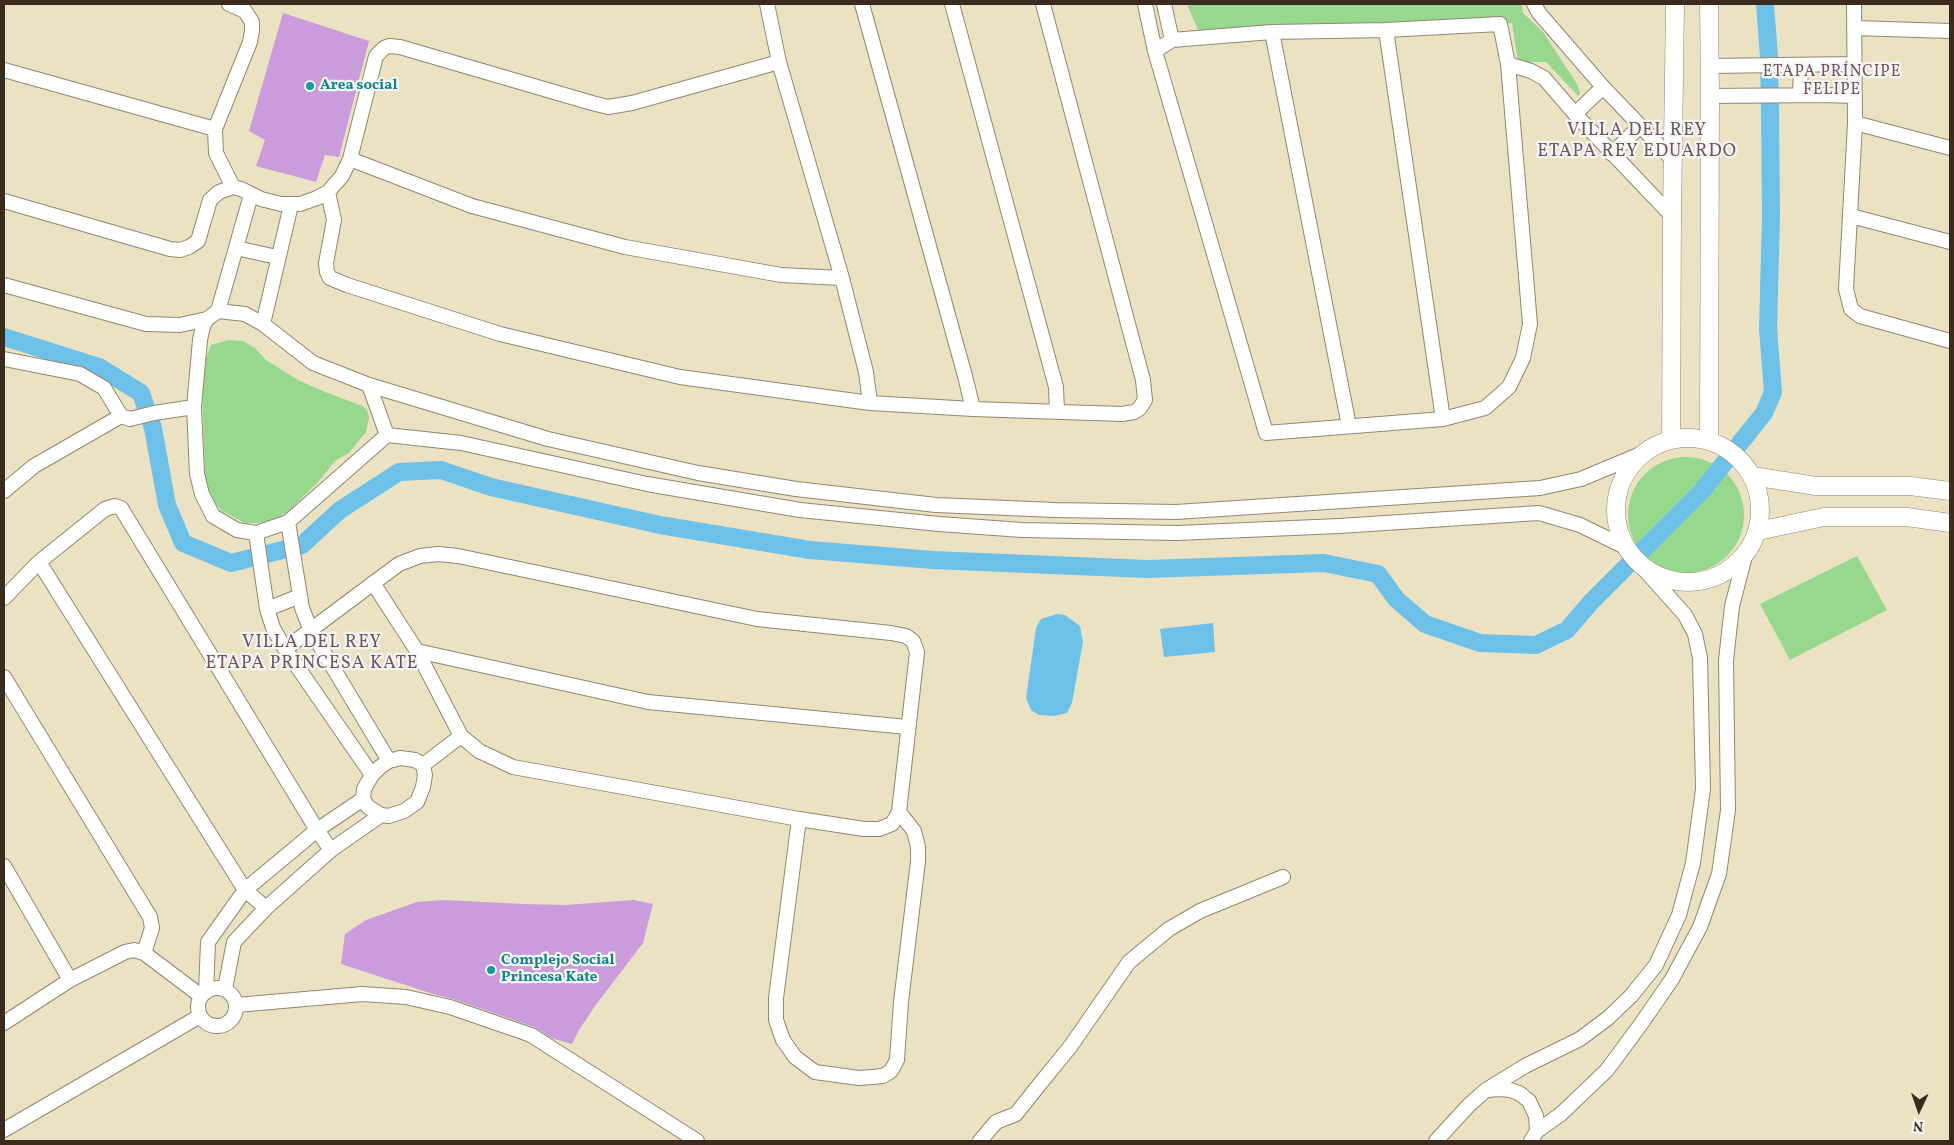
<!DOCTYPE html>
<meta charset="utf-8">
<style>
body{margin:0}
#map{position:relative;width:1954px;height:1145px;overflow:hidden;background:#ebe2c3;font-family:Vollkorn,serif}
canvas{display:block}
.frame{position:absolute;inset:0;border:5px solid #3b2a1e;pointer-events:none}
.north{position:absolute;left:1894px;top:1085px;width:50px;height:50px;-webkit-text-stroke:4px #f6f6f2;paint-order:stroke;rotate:183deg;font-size:14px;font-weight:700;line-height:20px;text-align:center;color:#3b2a1e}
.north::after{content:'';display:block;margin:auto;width:18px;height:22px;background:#3b2a1e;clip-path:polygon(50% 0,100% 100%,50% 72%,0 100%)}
</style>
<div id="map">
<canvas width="1954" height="1145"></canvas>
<div class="frame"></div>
<div class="north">N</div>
</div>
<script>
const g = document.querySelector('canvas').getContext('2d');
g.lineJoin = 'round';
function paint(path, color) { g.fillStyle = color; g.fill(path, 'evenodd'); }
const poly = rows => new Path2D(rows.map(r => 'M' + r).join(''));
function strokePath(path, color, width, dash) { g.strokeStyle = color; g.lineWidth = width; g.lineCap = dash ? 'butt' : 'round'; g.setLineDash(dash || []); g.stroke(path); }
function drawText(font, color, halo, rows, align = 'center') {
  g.font = font + ' Vollkorn,serif'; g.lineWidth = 4.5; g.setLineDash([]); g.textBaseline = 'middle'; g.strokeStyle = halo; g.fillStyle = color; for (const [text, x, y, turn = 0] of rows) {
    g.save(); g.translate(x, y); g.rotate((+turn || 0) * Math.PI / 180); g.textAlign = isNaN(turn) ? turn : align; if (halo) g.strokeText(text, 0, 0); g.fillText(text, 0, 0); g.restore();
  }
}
paint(poly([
 [1187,4,1522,4,1523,13,1543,32,1577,84,1580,93,1578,96,1546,62,1518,62,1512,23,1200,35],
 [229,340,243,341,255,348,266,360,298,380,325,392,363,406,367,410,369,418,366,432,349,453,335,461,319,481,288,512,274,520,258,523,245,523,222,511,214,502,205,479,202,383,205,360,211,345],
 '1628 515a58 58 0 1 1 116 0a58 58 0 1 1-116 0Z',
 [1857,556,1887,610,1790,660,1760,604]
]), '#98d88e');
paint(poly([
 [1057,614,1065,615,1080,626,1083,642,1072,703,1067,713,1063,714,1054,716,1039,715,1031,710,1026,698,1036,628,1041,619],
 [1213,623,1215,652,1164,657,1160,629]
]), '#6dc1e9');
strokePath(poly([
 [4,337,99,367,141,393,153,428,167,505,183,543,231,563,302,545,340,510,399,472,441,470,491,487,660,525,810,550,933,560,1147,569,1324,563,1378,574,1396,599,1425,624,1480,643,1536,645,1567,630,1591,602,1702,491,1764,413,1773,392,1768,329,1771,216,1770,110,1769,57,1765,4]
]), '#6dc1e9', 18);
paint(poly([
 [283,13,369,41,339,157,325,155,316,182,256,166,265,140,249,131],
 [444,900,524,904,565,905,634,900,653,904,643,943,595,1006,579,1030,572,1044,551,1038,534,1027,453,999,430,993,341,964,345,934,366,920,417,902]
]), '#cb9cdc');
const minor = poly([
 [229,4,245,11,252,22,252,31,250,42,215,129,216,153,233,187,241,189,261,199,281,204,300,204,317,198,328,192,342,176,350,159,376,56,384,48,389,46,400,47,592,103,608,107,632,103,779,62],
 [767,4,779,62,842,278,866,372,870,403],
 [862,4,965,376,973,409],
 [952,4,1056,387,1057,411],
 [1145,4,1155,51,1266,433,1443,419,1485,408,1509,387,1523,358,1530,324,1508,64,1500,24,1386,30,1272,32,1172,40,1155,51],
 [1164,4,1172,40],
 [1534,4,1539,13,1603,87,1673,160],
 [1854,4,1855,123,1846,289,1851,309,1860,316,1950,341],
 [1854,28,1950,31],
 [1386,30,1443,419],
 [1272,32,1349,426],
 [1508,64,1531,71,1544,78,1575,114,1672,216],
 [1709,66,1854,64],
 [4,70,215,129],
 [1800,95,1801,65],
 [1710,96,1824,95,1855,96],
 [1575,114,1603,87],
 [1855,123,1950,148],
 [1612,154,1640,126],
 [350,159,472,206,625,247,781,275,842,278],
 [328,192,334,220,326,263,327,272,330,278,347,285,500,334,680,377,870,403,973,409,1122,414,1134,412,1139,409,1145,400,1143,380,1043,4],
 [4,201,170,249,180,250,189,247,198,241,210,200,219,192,233,187],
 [1851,216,1950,242],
 [236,248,277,257],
 [4,285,146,324,180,325,207,319],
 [218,311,251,195],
 [263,324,291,205],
 [4,359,80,374,104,388,121,416,130,419,154,413,194,407],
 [369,385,387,435],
 [387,435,288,522,256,533,237,530,213,516,202,494,197,474,194,407,200,340,203,326,207,319,218,311,245,314,263,324,313,363,369,385,548,439,698,473,796,489,936,505,1055,510,1176,512,1540,488,1581,479,1641,454],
 [387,435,461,443,647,484,800,510,939,524,1022,530,1177,533,1339,526,1539,513,1580,525,1625,547],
 [4,491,34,466,121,416],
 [288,522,302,608,311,631,389,761],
 [256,533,267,609,273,628,285,649,372,775],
 [39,562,245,890,266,908],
 [373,583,417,651,461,736,423,765],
 [4,598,39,562,105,509,115,506,121,508,317,830,331,850],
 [267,609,300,596],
 [285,649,399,564,420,556,438,554,458,556,757,619,891,633,906,636,913,641,917,652,899,812,892,824,879,829,864,829,799,819,513,767,479,751,461,736],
 [417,651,648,702,907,727],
 [4,677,150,917,152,928,144,953],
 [400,758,415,760,423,765,425,775,423,787,417,802,404,811,389,816,381,815,368,807,363,799,364,789,372,775,380,767,389,761,400,758],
 [799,819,776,998,776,1020,783,1040,795,1057,815,1072,859,1078,872,1077,883,1076,891,1071,897,1060,901,1002,918,861,918,847,914,831,899,812],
 [4,866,70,980],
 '198 1007a19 19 0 1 1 38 0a19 19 0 1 1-38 0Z',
 [225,989,234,942,266,908,331,850,381,815],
 [206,992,208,942,245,890,317,830,363,799],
 [237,1005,362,994,406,997,450,1007,531,1035,697,1141],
 [4,1023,70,980,125,952,134,950,144,953,201,996],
 [1487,1090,1500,1089,1510,1090,1519,1093,1529,1101,1536,1116,1537,1131],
 [4,1130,200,1016],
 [980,1141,996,1122,1016,1114,1039,1085,1070,1047,1129,962,1169,929,1200,911,1283,877],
 [1436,1141,1469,1105,1486,1090,1525,1066,1580,1039,1608,1018,1631,996,1656,965,1679,915,1693,863,1703,789,1700,658,1695,634,1685,615,1643,568],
 [1531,1141,1537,1131,1561,1114,1607,1070,1641,1024,1672,979,1700,927,1719,874,1728,810,1726,660,1732,606,1745,556]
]);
const tertiary = poly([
 [1709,4,1710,96,1709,441],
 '1616 510a72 72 0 1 1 144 0a72 72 0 1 1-144 0Z',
 [1671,439,1672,216,1675,4],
 [1752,476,1816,486,1910,486,1950,491],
 [1758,531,1824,517,1907,517,1950,523]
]);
strokePath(minor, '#938670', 16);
strokePath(tertiary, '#938670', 19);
strokePath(minor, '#fff', 14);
strokePath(tertiary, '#fff', 18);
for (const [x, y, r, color] of [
 [310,86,5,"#0f9aa8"],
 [491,970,5,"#0f9aa8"]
]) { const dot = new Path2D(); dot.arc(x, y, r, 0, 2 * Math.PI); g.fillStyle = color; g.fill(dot); strokePath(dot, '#f6f6f2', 2); }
drawText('bold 15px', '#0d838f', '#f6f6f2', [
 ["Area social",320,86],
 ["Complejo Social",501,961],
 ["Princesa Kate",501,978]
], 'left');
g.letterSpacing = '1px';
drawText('16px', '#6d5260', '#f6f6f2', [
 ["ETAPA PRÍNCIPE",1832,73],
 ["FELIPE",1832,91]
]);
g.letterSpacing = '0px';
g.letterSpacing = '1px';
drawText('18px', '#6d5260', '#f6f6f2', [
 ["VILLA DEL REY",1637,132],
 ["ETAPA REY EDUARDO",1637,153],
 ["VILLA DEL REY",312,644],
 ["ETAPA PRINCESA KATE",312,665]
]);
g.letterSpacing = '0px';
</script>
